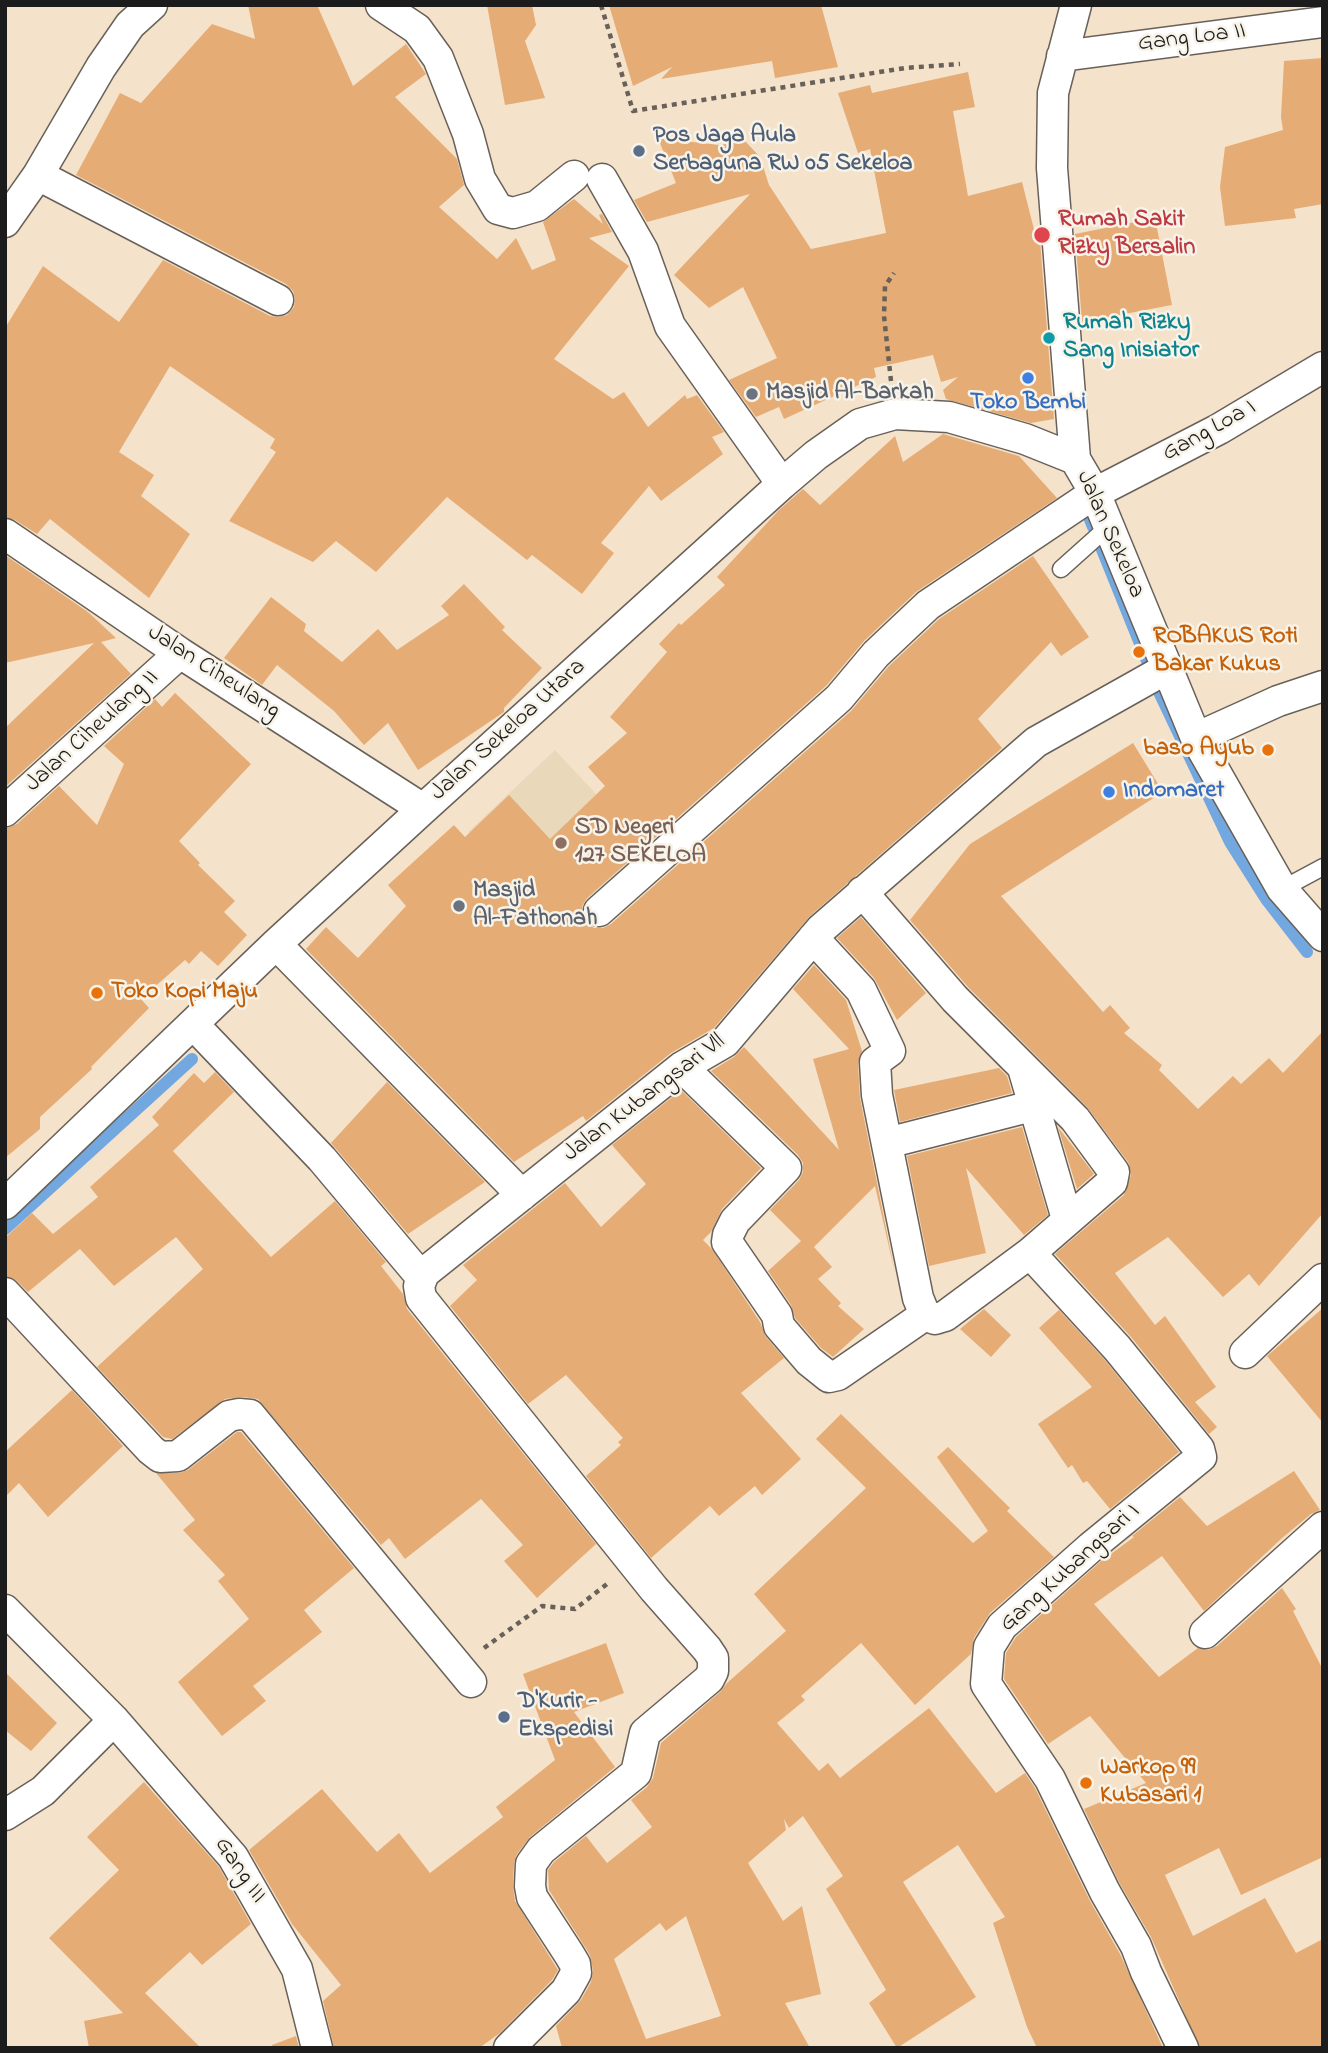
<!DOCTYPE html>
<style>
body{margin:0}
#map{position:relative;width:1328px;height:2053px;overflow:hidden;background:#f5e2ca;font-family:"Indie Flower",sans-serif}
canvas{display:block}
.frame{position:absolute;inset:0;border:7px solid #1c1c1c;pointer-events:none}
</style>
<div id="map">
<canvas width="1328" height="2053"></canvas>
<div class="frame"></div>
</div>
<script>
const g = document.querySelector('canvas').getContext('2d');
g.lineJoin = 'round';
function paint(path, color) { g.fillStyle = color; g.fill(path, 'evenodd'); }
const poly = rows => new Path2D(rows.map(r => 'M' + r).join(''));
function strokePath(path, color, width, dash) { g.strokeStyle = color; g.lineWidth = width; g.lineCap = dash ? 'butt' : 'round'; g.setLineDash(dash || []); g.stroke(path); }
function drawText(font, color, halo, rows, align = 'center') {
  g.font = font + ' "Indie Flower",sans-serif'; g.lineWidth = 5; g.setLineDash([]); g.textBaseline = 'middle'; g.strokeStyle = halo; g.fillStyle = color; for (const [text, x, y, turn = 0] of rows) {
    g.save(); g.translate(x, y); g.rotate((+turn || 0) * Math.PI / 180); g.textAlign = isNaN(turn) ? turn : align; if (halo) g.strokeText(text, 0, 0); g.fillText(text, 0, 0); g.restore();
  }
}
paint(poly([
 [555,750,653,855,566,937,468,832]
]), '#e9d9ba');
strokePath(poly([
 [1085,507,1093,527],
 [1101,547,1149,666],
 [1158,690,1230,842,1266,899,1307,952],
 [5,1229,192,1059]
]), '#73a7df', 12);
paint(poly([
 [248,5,317,5,353,86,406,44,426,74,395,97,457,159,464,185,439,207,497,259,516,238,532,270,556,260,543,222,574,199,603,224,599,215,602,214,612,232,589,238,629,266,554,359,613,399,624,392,648,427,685,395,687,399,697,395,724,432,712,437,723,454,661,501,649,486,601,543,614,553,582,594,532,555,527,560,447,497,376,572,336,541,313,562,229,521,276,452,270,448,275,439,170,366,119,452,154,475,141,496,190,534,149,598,50,519,37,534,15,520,5,517,5,328,43,266,119,322,163,260,270,316,278,317,287,315,294,307,295,299,293,291,286,284,76,175,120,93,141,103,212,24,255,39],
 [487,5,532,5,536,25,525,41,545,98,505,105],
 [609,5,821,5,838,67,775,78,772,61,661,79,672,67,633,86],
 [1323,58,1323,204,1294,209,1296,218,1225,226,1220,187,1225,147,1283,130,1281,117,1284,61],
 [968,72,975,107,953,111,968,196,1022,182,1037,241,1040,240,1054,419,1031,423,946,399,943,390,958,377,941,382,933,355,874,368,876,377,784,419,779,407,756,417,729,380,777,358,743,287,709,308,674,275,750,194,647,222,634,200,676,183,658,138,719,145,745,141,760,157,769,185,811,249,886,233,870,149,858,153,838,93,870,85,872,93],
 [1155,218,1172,305,1082,322,1075,234],
 [943,434,1019,456,1057,498,916,592,864,641,826,686,587,898,582,906,582,914,586,922,594,928,603,928,611,924,851,711,889,666,939,619,1033,556,1089,637,1061,656,1051,642,978,719,1002,748,810,916,714,1028,671,1053,586,1121,583,1116,514,1162,306,949,326,927,358,958,406,906,388,885,454,825,465,837,509,795,550,839,605,786,588,767,627,733,610,717,667,652,659,644,679,623,681,625,725,585,717,577,779,510,803,489,820,505,895,436,903,462],
 [5,555,88,612,116,638,101,642,131,674,5,787,5,728,94,643,5,663],
 [464,584,505,627,502,630,542,668,504,708,504,712,418,770,388,723,364,745,334,711,277,665,262,685,224,658,271,597,306,624,304,631,342,662,378,629,397,650,449,615,441,606],
 [175,693,251,764,179,841,200,863,198,865,235,901,224,912,247,935,218,966,201,951,189,964,185,960,141,999,149,1008,91,1067,92,1069,40,1117,40,1129,5,1158,5,828,17,824,59,786,97,825,124,764,104,746,155,699,162,707],
 [1133,743,1163,792,1001,896,1103,1012,1110,1005,1130,1028,1124,1033,1162,1065,1159,1070,1198,1109,1233,1076,1241,1084,1269,1058,1283,1073,1323,1031,1323,1213,1259,1286,1249,1274,1223,1297,1168,1237,1115,1273,1155,1325,1165,1316,1216,1387,1195,1402,1217,1427,1209,1434,1131,1337,1055,1254,1124,1195,1131,1175,1128,1162,1087,1107,968,987,910,920,970,844],
 [861,917,926,993,897,1020,874,978,837,938],
 [814,965,846,1000,862,1051,858,1063,860,1098,895,1273,875,1186,814,1247,832,1267,818,1279,841,1303,838,1306,864,1329,833,1357,821,1348,795,1318,791,1305,768,1271,801,1241,770,1210,799,1180,803,1172,803,1163,798,1155,711,1071,734,1057,744,1047,839,1150,813,1059,849,1049,793,989],
 [999,1068,1007,1076,1012,1093,900,1122,894,1090],
 [215,1072,234,1092,173,1151,271,1257,335,1201,386,1262,381,1266,403,1294,407,1309,596,1544,537,1598,504,1561,523,1545,481,1499,405,1559,389,1538,381,1545,258,1399,241,1397,225,1399,172,1439,163,1437,97,1367,203,1269,176,1237,114,1286,80,1249,28,1292,17,1281,5,1276,5,1238,32,1213,53,1234,98,1197,90,1187,159,1125,152,1117,194,1073,204,1083],
 [387,1082,485,1182,408,1234,331,1143],
 [681,1090,761,1168,722,1209,711,1232,703,1240,712,1249,760,1322,766,1337,784,1358,741,1393,801,1459,762,1495,755,1486,719,1516,710,1506,651,1558,586,1476,621,1445,618,1442,623,1438,566,1375,528,1404,450,1306,477,1280,463,1265,565,1183,601,1227,646,1184,612,1145],
 [1022,1127,1048,1215,1024,1235,966,1168,986,1253,929,1266,907,1156],
 [1058,1127,1094,1174,1077,1189],
 [1323,1308,1323,1423,1267,1356],
 [984,1309,1011,1335,991,1357,960,1329],
 [1059,1310,1104,1359,1179,1452,1110,1509,1087,1481,1083,1483,1072,1465,1068,1468,1038,1424,1092,1387,1039,1328],
 [72,1390,123,1446,48,1517,19,1483,5,1497,5,1452],
 [841,1414,973,1543,988,1531,937,1457,948,1447,1010,1508,1007,1511,1054,1557,990,1613,974,1638,971,1654,915,1705,861,1643,801,1696,805,1700,777,1723,819,1771,828,1763,840,1778,929,1708,996,1793,1025,1773,1035,1788,1090,1901,1120,1954,1163,2048,1037,2048,1027,2027,993,1923,1005,1917,958,1845,903,1882,976,1997,897,2048,869,2003,886,1990,826,1889,843,1876,803,1816,789,1828,784,1819,786,1830,748,1863,783,1921,802,1906,821,1994,785,2003,810,2048,562,2048,556,2026,581,2000,591,1982,593,1971,590,1955,549,1890,548,1870,554,1862,586,1836,607,1863,652,1827,631,1800,647,1787,653,1778,661,1743,720,1692,727,1683,786,1631,754,1594,866,1488,816,1439],
 [686,1916,721,2016,646,2039,614,1959,660,1923,666,1931],
 [237,1432,241,1432,354,1568,304,1610,322,1632,253,1686,266,1701,222,1736,178,1682,249,1619,218,1581,225,1575,183,1530,195,1520,156,1473,179,1473,188,1470],
 [1294,1471,1320,1510,1311,1514,1281,1539,1204,1611,1162,1556,1094,1604,1159,1677,1198,1648,1208,1650,1217,1646,1282,1588,1296,1609,1293,1611,1323,1670,1323,1857,1241,1895,1219,1848,1165,1875,1193,1936,1265,1898,1296,1953,1323,1939,1323,2048,1200,2048,1151,1937,1120,1884,1084,1809,1146,1783,1090,1716,1048,1744,1004,1679,1006,1653,1016,1637,1100,1562,1134,1537,1132,1536,1180,1497,1207,1526],
 [606,1643,624,1693,574,1712,615,1767,530,1837,517,1854,514,1863,513,1886,515,1901,558,1970,552,1980,500,2033,479,2048,334,2048,323,2001,341,1985,292,1924,249,1850,322,1789,377,1852,399,1833,430,1873,503,1817,496,1807,555,1760,523,1674],
 [5,1672,57,1723,31,1751,5,1730],
 [144,1782,219,1867,251,1924,202,1965,190,1952,145,1993,201,2048,89,2048,84,2021,123,2013,49,1938,119,1870,87,1837],
 [296,2036,299,2048,272,2048,272,2045]
]), '#e6ac75');
const lane = poly([
 [1061,569,1109,526],
 [1282,889,1323,867]
]);
const street = poly([
 [381,5,417,29,438,58,468,134,480,179,498,209,513,213,537,206,574,176],
 [1076,5,1053,93,1052,168,1075,459,1095,493,1196,738,1282,889,1323,936],
 [1062,56,1323,22],
 [38,175,278,300],
 [602,179,643,251,670,326,782,484],
 [5,222,38,175,101,67,130,25,152,5],
 [5,534,180,653,423,809],
 [1196,738,1278,701,1323,686],
 [5,811,180,653],
 [599,911,839,698,876,654,928,605,1095,493,1219,429,1323,367],
 [813,938,861,990,890,1051,875,1062,877,1095,918,1298,925,1315,935,1319,945,1316,1030,1253,1112,1182,1114,1172,1075,1119,955,999,862,892],
 [276,944,522,1195],
 [193,1024,322,1159,422,1278],
 [682,1067,786,1168,735,1221,728,1235,727,1242,777,1315,779,1326,809,1361,829,1377,838,1375,925,1315],
 [1023,1068,1067,1219],
 [887,1143,1032,1106],
 [5,1204,276,944,423,809,782,484,816,455,860,424,895,414,949,417,1025,439,1075,459],
 [1030,1253,1117,1348,1199,1449,1201,1457,1091,1547,1002,1626,989,1647,986,1684,1050,1779,1105,1892,1136,1946,1146,1972,1183,2048],
 [5,1293,151,1450,160,1457,178,1456,229,1416,239,1414,250,1415,471,1682],
 [1245,1353,1323,1279],
 [5,1610,114,1720,233,1857,297,1969,317,2048],
 [1205,1633,1323,1527],
 [5,1815,43,1791,114,1720],
 [509,2048,566,1991,576,1973,575,1964,569,1954,532,1897,530,1886,531,1864,541,1850,636,1773,645,1733,709,1679,713,1671,713,1658,707,1649,654,1589,421,1298,419,1286,424,1273,682,1067,725,1042,821,929,1036,742,1166,669]
]);
strokePath(lane, '#686159', 19);
strokePath(street, '#686159', 33);
strokePath(poly([
 [601,5,633,111,905,68,960,64],
 [891,381,884,316,885,286,894,273],
 [484,1648,542,1606,575,1609,607,1584]
]), '#686159', 4.5, [5, 5]);
strokePath(lane, '#fff', 16);
strokePath(street, '#fff', 30);
for (const [x, y, r, color] of [
 [639,151,7,"#5c6f8a"],
 [1042,235,9,"#e0444e"],
 [1049,338,7,"#0f9aa8"],
 [1028,378,7,"#3f7fe0"],
 [752,394,7,"#6b7280"],
 [1139,652,7,"#e8710a"],
 [1268,750,7,"#e8710a"],
 [1109,792,7,"#3f7fe0"],
 [561,843,7,"#8d6e63"],
 [459,906,7,"#6b7280"],
 [97,993,7,"#e8710a"],
 [504,1717,7,"#5c6f8a"],
 [1086,1783,7,"#e8710a"]
]) { const dot = new Path2D(); dot.arc(x, y, r, 0, 2 * Math.PI); g.fillStyle = color; g.fill(dot); strokePath(dot, '#f7f3e8', 2.5); }
drawText('24px', '#1c1c1c', '#f7f3e8', [
 ["Gang Loa II",1192,39,-7],
 ["Gang Loa I",1210,432,-29],
 ["Jalan Sekeloa",1109,535,66],
 ["Jalan Ciheulang",213,673,33],
 ["Jalan Sekeloa Utara",509,731,-42],
 ["Jalan Ciheulang II",93,732,-42],
 ["Jalan Kubangsari Vll",645,1099,-37],
 ["Gang Kubangsari I",1071,1569,-42],
 ["Gang III",239,1871,56]
]);
drawText('bold 24px', '#4e5e75', '#f7f3e8', [
 ["Pos Jaga Aula",653,137],
 ["Serbaguna RW 05 Sekeloa",653,165],
 ["D'Kurir -",518,1703],
 ["Ekspedisi",518,1731]
], 'left');
drawText('bold 24px', '#be3a42', '#f7f3e8', [
 ["Rumah Sakit",1058,221],
 ["Rizky Bersalin",1058,249]
], 'left');
drawText('bold 24px', '#0d838f', '#f7f3e8', [
 ["Rumah Rizky",1063,324],
 ["Sang Inisiator",1063,352]
], 'left');
drawText('bold 24px', '#5b616d', '#f7f3e8', [
 ["Masjid Al-Barkah",766,394],
 ["Masjid",473,892],
 ["Al-Fathonah",473,920]
], 'left');
drawText('bold 24px', '#366cbe', '#f7f3e8', [
 ["Toko Bembi",1028,404],
 ["Indomaret",1123,792,"left"]
]);
drawText('bold 24px', '#c56008', '#f7f3e8', [
 ["ROBAKUS Roti",1153,638],
 ["Bakar Kukus",1153,666],
 ["baso Ayub",1254,750,"right"],
 ["Toko Kopi Maju",111,993],
 ["Warkop 99",1100,1769],
 ["Kubasari 1",1100,1797]
], 'left');
drawText('bold 24px', '#785e54', '#f7f3e8', [
 ["SD Negeri",575,829],
 ["127 SEKELOA",575,857]
], 'left');
</script>
